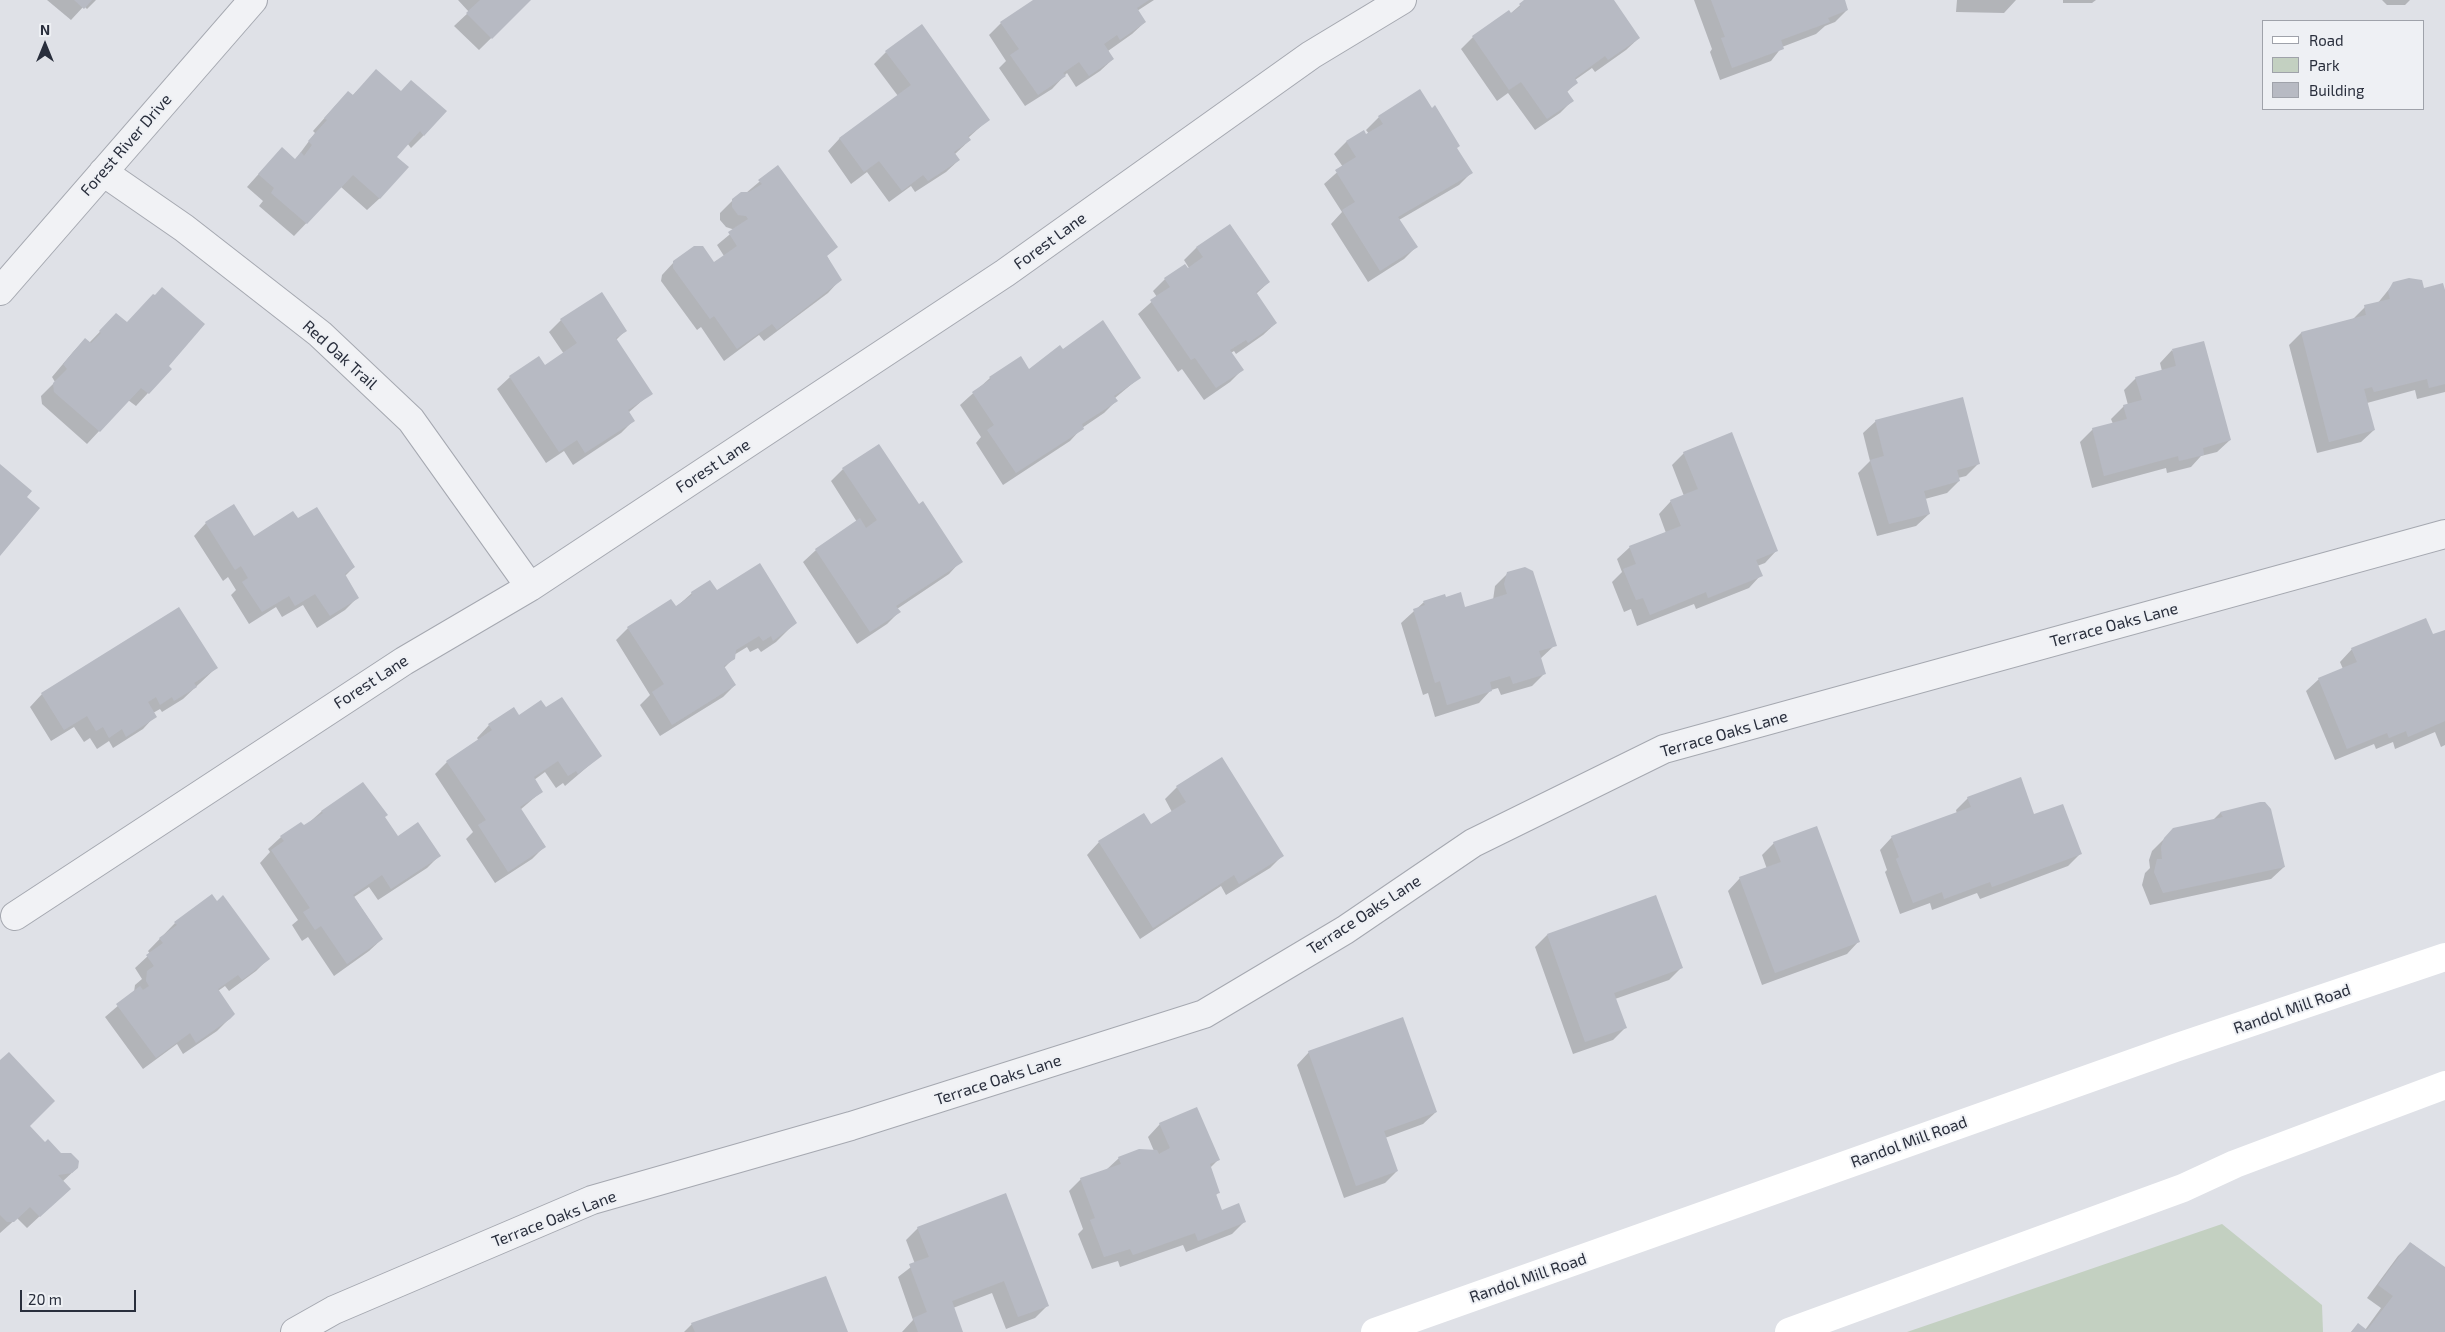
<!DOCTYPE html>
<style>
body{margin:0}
#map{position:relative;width:2445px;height:1332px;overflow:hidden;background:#dfe1e7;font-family:"Exo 2",sans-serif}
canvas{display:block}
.legend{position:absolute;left:2262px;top:20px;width:162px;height:90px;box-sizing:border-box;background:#eef0f4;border:1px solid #9fa2aa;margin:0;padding:6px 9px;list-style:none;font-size:15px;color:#292e3c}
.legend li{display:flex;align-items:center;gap:10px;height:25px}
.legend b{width:25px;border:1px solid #9fa2aa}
.north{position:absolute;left:20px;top:20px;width:50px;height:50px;-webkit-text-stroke:4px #eef0f4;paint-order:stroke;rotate:0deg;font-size:14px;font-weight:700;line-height:20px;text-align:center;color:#292e3c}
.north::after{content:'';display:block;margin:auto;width:18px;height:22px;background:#292e3c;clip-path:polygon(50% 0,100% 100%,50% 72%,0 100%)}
.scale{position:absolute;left:20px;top:1290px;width:116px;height:22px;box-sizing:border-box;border:2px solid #292e3c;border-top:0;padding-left:6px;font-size:15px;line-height:18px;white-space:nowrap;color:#292e3c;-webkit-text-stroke:4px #eef0f4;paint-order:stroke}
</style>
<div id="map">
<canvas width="2445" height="1332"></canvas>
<ul class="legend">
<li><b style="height:6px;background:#fff"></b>Road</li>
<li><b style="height:14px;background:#c3d0c1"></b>Park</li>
<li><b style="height:14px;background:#b7bac3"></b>Building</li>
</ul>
<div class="north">N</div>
<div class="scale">20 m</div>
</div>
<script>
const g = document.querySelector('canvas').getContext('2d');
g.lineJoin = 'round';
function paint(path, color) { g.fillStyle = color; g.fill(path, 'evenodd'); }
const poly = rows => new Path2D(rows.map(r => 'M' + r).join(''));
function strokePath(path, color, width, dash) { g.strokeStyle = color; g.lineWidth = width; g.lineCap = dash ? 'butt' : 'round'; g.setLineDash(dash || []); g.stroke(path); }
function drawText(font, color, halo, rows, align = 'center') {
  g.font = font + ' "Exo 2",sans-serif'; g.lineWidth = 4; g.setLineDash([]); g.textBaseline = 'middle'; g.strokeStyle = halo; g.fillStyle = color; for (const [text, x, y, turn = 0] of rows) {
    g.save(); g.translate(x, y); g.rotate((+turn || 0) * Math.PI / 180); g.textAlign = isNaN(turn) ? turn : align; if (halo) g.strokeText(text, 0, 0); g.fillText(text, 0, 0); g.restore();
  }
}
paint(poly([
 [2222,1224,2322,1305,2323,1332,1907,1332]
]), '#c3d0c1');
paint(poly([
 [47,0,96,0,87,9,84,6,71,20],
 [458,0,530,0,479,50,454,26,469,12],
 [1035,0,1154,0,1137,11,1145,22,1132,34,1108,51,1113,59,1100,71,1076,87,1067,73,1052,89,1025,106,999,68,1006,61,989,35,1001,23],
 [1526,0,1613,0,1639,38,1626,50,1595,72,1592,68,1575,80,1576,83,1567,92,1572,101,1560,113,1535,130,1508,93,1497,101,1461,49,1473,37,1510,14],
 [1694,0,1843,0,1847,10,1835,22,1825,26,1816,34,1782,47,1771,61,1720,80,1710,52,1712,49],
 [1957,0,2016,0,2004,13,1956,12],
 [2063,0,2096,0,2092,3,2063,3],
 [2382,0,2423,0,2410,0,2405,5,2387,5],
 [886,52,989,119,968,138,970,140,955,154,959,160,946,172,915,192,911,186,889,202,867,172,851,184,828,151,840,138,898,96,874,64],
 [376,71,424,135,411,148,407,143,396,157,380,198,367,210,341,187,294,236,259,206,263,201,247,187,282,148,295,160,315,133,313,131,336,105,348,92,352,96],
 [1420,91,1471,173,1459,185,1399,220,1416,247,1404,259,1368,282,1331,224,1342,212,1324,184,1343,167,1334,154,1346,142,1369,134,1366,130,1379,117],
 [778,166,840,280,828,293,764,341,759,335,724,361,701,327,697,330,661,281,662,275,674,262,713,263,724,256,717,245,735,230,726,227,720,220,720,213,733,200,746,193],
 [1230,225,1269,282,1256,294,1276,323,1263,335,1236,354,1234,351,1231,353,1242,370,1230,382,1204,400,1182,369,1178,372,1138,314,1157,297,1153,291,1165,279,1189,268,1184,260,1196,248],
 [2394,283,2445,297,2445,392,2417,399,2415,390,2367,403,2374,430,2361,442,2317,453,2289,345,2301,333,2353,319,2365,307,2377,304],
 [116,315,170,369,136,406,128,400,87,444,42,404,41,396,55,382,52,377,73,352,85,339,89,343],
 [561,320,626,330,616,340,651,393,628,413,634,420,621,433,573,465,564,451,546,463,497,389,510,377,538,358,544,367,564,354,549,332],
 [2172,350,2230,440,2217,452,2201,456,2191,467,2167,473,2166,468,2092,488,2080,442,2093,429,2113,424,2111,419,2124,406,2128,405,2124,390,2136,378,2162,371,2160,363],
 [1062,351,1139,378,1115,398,1116,401,1104,413,1082,428,1070,441,1003,485,976,443,981,437,960,405,990,378,1028,370],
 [1876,421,1979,463,1966,476,1958,478,1959,481,1947,493,1925,499,1929,514,1916,526,1877,536,1858,473,1870,461,1863,433],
 [1684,453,1777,550,1765,563,1757,566,1761,575,1749,588,1696,609,1694,604,1637,626,1631,609,1624,612,1612,582,1622,572,1617,559,1630,547,1666,533,1659,514,1671,501,1684,496,1672,465],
 [843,469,919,506,961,561,949,574,897,609,899,612,887,624,857,644,803,562,816,550,857,522,831,481],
 [298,520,354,567,344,577,358,597,345,610,317,628,303,605,282,617,276,607,249,624,231,595,236,590,228,577,223,581,194,536,206,523,254,538],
 [1507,574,1555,645,1540,659,1544,674,1532,686,1501,695,1498,688,1491,690,1479,703,1435,717,1428,693,1423,695,1401,623,1424,602,1445,598,1464,609,1493,600,1495,586],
 [716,592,796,622,776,642,761,652,758,648,750,652,747,647,734,655,734,658,724,668,735,685,723,697,660,736,640,705,650,695,616,640,628,628,675,608,692,593],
 [2445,631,2445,745,2441,747,2435,732,2395,749,2393,742,2376,749,2374,744,2335,760,2306,691,2319,679,2343,669,2340,662,2352,649,2432,636],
 [216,668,183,699,162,712,160,709,153,713,155,716,143,729,113,748,109,741,97,749,90,738,84,742,74,727,51,741,30,707,42,694],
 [545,709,600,756,565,786,563,783,556,788,545,772,534,780,541,792,520,810,545,846,532,859,495,883,466,839,473,832,435,774,447,762,479,741,477,738,489,725],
 [1177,787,1283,855,1270,868,1226,895,1221,886,1140,939,1087,855,1099,842,1151,826,1172,812,1165,799],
 [1968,798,2034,816,2080,854,2068,866,1980,899,1977,893,1932,910,1930,903,1900,914,1885,872,1887,870,1880,850,1892,837,1957,814,1956,810],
 [2264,804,2284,867,2271,879,2150,905,2142,885,2145,873,2150,868,2149,860,2152,851,2174,829,2213,820,2220,813],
 [322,811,384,817,397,837,440,855,427,868,378,900,369,887,354,897,382,939,369,951,334,976,308,937,302,941,292,925,298,920,260,863,270,852,268,849,281,837,301,824,304,827],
 [1774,843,1859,941,1847,954,1762,985,1728,891,1740,878,1767,869,1762,855],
 [175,923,268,959,256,971,229,991,225,986,218,991,234,1014,217,1031,183,1054,177,1044,143,1069,105,1017,134,992,135,985,142,979,135,968,150,954,148,951],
 [1547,935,1681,968,1669,980,1615,999,1625,1028,1613,1040,1573,1054,1535,947],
 [1309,1052,1436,1112,1423,1124,1385,1138,1397,1171,1385,1183,1344,1198,1297,1065],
 [0,1062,29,1126,44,1144,77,1168,62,1182,69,1189,27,1228,17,1218,0,1233],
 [1160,1124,1218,1160,1210,1168,1219,1192,1215,1196,1222,1212,1245,1221,1232,1234,1186,1252,1183,1245,1120,1267,1118,1261,1092,1269,1078,1234,1083,1229,1069,1191,1081,1179,1106,1170,1119,1158,1154,1151,1148,1137],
 [918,1228,1047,1306,1035,1318,1006,1329,992,1293,953,1308,962,1332,902,1332,913,1320,898,1277,915,1264,906,1240],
 [2411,1243,2445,1269,2445,1332,2351,1332,2358,1325,2365,1330,2381,1308,2367,1298,2398,1256],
 [692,1324,847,1332,684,1332]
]), '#0003');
paint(poly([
 [74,0,92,0,84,9],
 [480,0,531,0,492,39,466,13],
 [1033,0,1149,0,1137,8,1146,22,1120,40,1117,35,1104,44,1114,59,1089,76,1079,62,1063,73,1066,76,1038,95,1010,55,1019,49,1000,22],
 [1524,0,1614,0,1640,38,1608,60,1605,56,1575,78,1578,83,1567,91,1574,101,1547,119,1521,82,1509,90,1472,36,1509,10,1511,13,1521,6,1519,4],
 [1711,0,1845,0,1848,10,1828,18,1830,22,1781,40,1784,49,1732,68,1721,38,1725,37],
 [922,24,990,120,968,136,971,140,954,152,960,160,928,181,923,175,902,191,879,161,864,172,839,138,911,85,885,51],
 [376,69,401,91,411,80,447,111,424,136,420,131,397,157,409,167,380,199,353,175,307,224,271,193,274,188,258,174,282,147,295,159,301,152,304,156,312,145,308,141,327,120,324,118,348,91,353,95],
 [1420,89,1432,108,1435,105,1460,146,1457,148,1473,173,1398,217,1418,247,1380,271,1342,210,1355,202,1335,170,1356,157,1346,141,1364,130,1366,134,1383,124,1378,116],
 [778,165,838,247,827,256,842,280,777,330,772,324,737,349,714,316,710,319,673,268,673,261,694,246,703,246,714,262,737,246,728,232,748,219,746,216,738,215,732,207,732,199,741,192,749,192,762,184,758,180],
 [1230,224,1270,282,1256,292,1277,323,1248,343,1246,340,1230,350,1244,370,1216,388,1195,358,1191,360,1150,300,1170,287,1164,278,1185,264,1188,268,1203,257,1196,247],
 [2409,278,2422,280,2424,288,2443,283,2445,290,2445,384,2429,388,2427,379,2374,392,2372,387,2364,389,2375,430,2329,442,2301,332,2366,315,2364,305,2390,299,2388,291,2393,282],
 [162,287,205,324,169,366,172,369,149,394,141,388,100,432,54,392,53,383,67,369,63,364,85,338,91,343,101,333,99,331,116,313,127,322,153,294,155,295],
 [602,292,627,331,616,338,653,394,628,410,635,421,585,453,577,440,559,452,509,376,539,356,545,365,577,343,560,319],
 [1103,320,1141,378,1114,396,1118,401,1082,424,1084,429,1016,473,987,430,994,425,972,392,991,379,989,377,1021,356,1029,369,1060,345,1063,349],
 [2204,341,2231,440,2203,448,2204,455,2179,461,2178,456,2104,476,2092,428,2127,419,2123,405,2142,400,2135,377,2176,366,2172,349],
 [1963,397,1980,464,1957,470,1960,481,1924,491,1930,514,1889,524,1870,460,1884,456,1875,420],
 [1732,432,1778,551,1756,560,1763,576,1708,598,1706,592,1650,615,1643,598,1636,600,1623,569,1636,564,1629,546,1681,526,1670,500,1698,489,1683,452],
 [879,444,919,504,923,501,963,562,896,606,901,612,870,632,815,549,860,518,866,528,877,520,842,468],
 [0,464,32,491,27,497,40,508,0,556],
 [234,504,254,536,293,511,298,518,317,507,355,567,345,574,359,598,330,616,315,594,295,606,289,596,262,612,242,582,248,578,241,566,235,570,205,522],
 [760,563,797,623,773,641,771,636,763,641,759,636,736,650,735,659,724,666,736,685,672,725,652,692,664,684,627,627,671,599,676,606,692,595,691,592,710,580,717,590],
 [1525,567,1533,571,1557,646,1539,651,1546,674,1513,684,1510,676,1490,682,1492,691,1447,705,1440,681,1435,683,1413,609,1425,605,1423,601,1445,594,1446,597,1461,592,1465,607,1507,594,1504,584,1507,572],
 [179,607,218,668,194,683,197,687,174,701,172,697,160,705,156,697,148,702,157,717,126,737,122,729,109,738,103,727,96,731,87,716,64,730,41,693],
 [2426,618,2433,634,2445,630,2445,721,2408,737,2406,731,2389,738,2387,733,2347,749,2318,678,2357,662,2351,648],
 [562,697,602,756,578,774,576,771,568,776,558,761,534,777,543,792,520,807,546,847,508,872,478,825,486,820,446,761,492,730,488,724,514,707,519,715,541,700,546,707],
 [1222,757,1284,856,1239,884,1234,875,1153,928,1098,841,1144,813,1151,824,1186,802,1176,786],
 [2021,777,2034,814,2063,804,2082,854,1992,887,1990,882,1944,899,1942,892,1913,903,1896,859,1899,857,1891,836,1971,807,1967,797],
 [363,782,388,815,385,817,398,836,418,822,441,856,391,889,382,875,353,895,383,939,347,964,321,926,315,930,303,912,310,908,271,850,284,841,280,836,301,822,304,825,323,813,321,811],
 [2260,802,2265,802,2271,809,2285,867,2163,893,2154,872,2157,859,2162,859,2161,847,2164,838,2173,828,2223,817,2220,812],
 [1817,826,1860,942,1775,973,1739,877,1781,862,1773,842],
 [212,894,217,901,223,895,270,959,242,980,238,975,218,989,235,1014,230,1019,196,1043,190,1033,156,1058,116,1004,140,986,143,990,149,986,146,981,147,971,154,966,146,955,163,943,159,938,177,925,174,922],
 [1656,895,1683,968,1614,993,1627,1028,1585,1042,1547,934],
 [1403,1017,1437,1112,1384,1131,1398,1171,1356,1186,1308,1051],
 [9,1052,55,1101,30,1126,45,1142,48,1139,61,1153,71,1153,79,1161,78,1168,72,1173,58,1175,71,1189,40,1217,30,1207,14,1222,7,1222,0,1215,0,1060],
 [1197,1107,1220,1160,1210,1164,1220,1193,1216,1194,1222,1210,1239,1203,1246,1222,1198,1241,1195,1233,1133,1255,1130,1249,1104,1257,1090,1220,1095,1218,1080,1178,1121,1164,1118,1157,1139,1149,1157,1150,1159,1154,1170,1148,1159,1123],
 [1006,1193,1049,1306,1018,1317,1004,1281,952,1301,963,1332,918,1332,913,1318,927,1312,909,1264,929,1257,917,1227],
 [2410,1242,2445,1267,2445,1332,2351,1332,2358,1323,2367,1330,2393,1296,2378,1285],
 [826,1276,848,1332,695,1332,691,1323]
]), '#b7bac3');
const minor = poly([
 [103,172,184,228,320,334,411,420,530,587],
 [0,291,253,0],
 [15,916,404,661,530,587,1005,273,1311,55,1402,0],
 [295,1332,334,1310,592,1200,851,1126,1204,1014,1345,930,1473,843,1664,749,2445,534]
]);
strokePath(minor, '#a5a8b0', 30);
strokePath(minor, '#f1f2f5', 28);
strokePath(poly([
 [1375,1332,2175,1048,2445,957],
 [1789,1332,2183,1188,2235,1164,2445,1085]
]), '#fff', 28);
drawText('16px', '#292e3c', '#eef0f4', [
 ["Forest River Drive",126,145,-49],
 ["Forest Lane",1050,241,-36],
 ["Red Oak Trail",340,355,42],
 ["Forest Lane",713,466,-33],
 ["Terrace Oaks Lane",2114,625,-15],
 ["Forest Lane",371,682,-33],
 ["Terrace Oaks Lane",1724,734,-16],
 ["Terrace Oaks Lane",1364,915,-33],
 ["Randol Mill Road",2292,1009,-19],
 ["Terrace Oaks Lane",998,1080,-18],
 ["Randol Mill Road",1909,1142,-20],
 ["Terrace Oaks Lane",554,1219,-21],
 ["Randol Mill Road",1528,1278,-19]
]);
</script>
